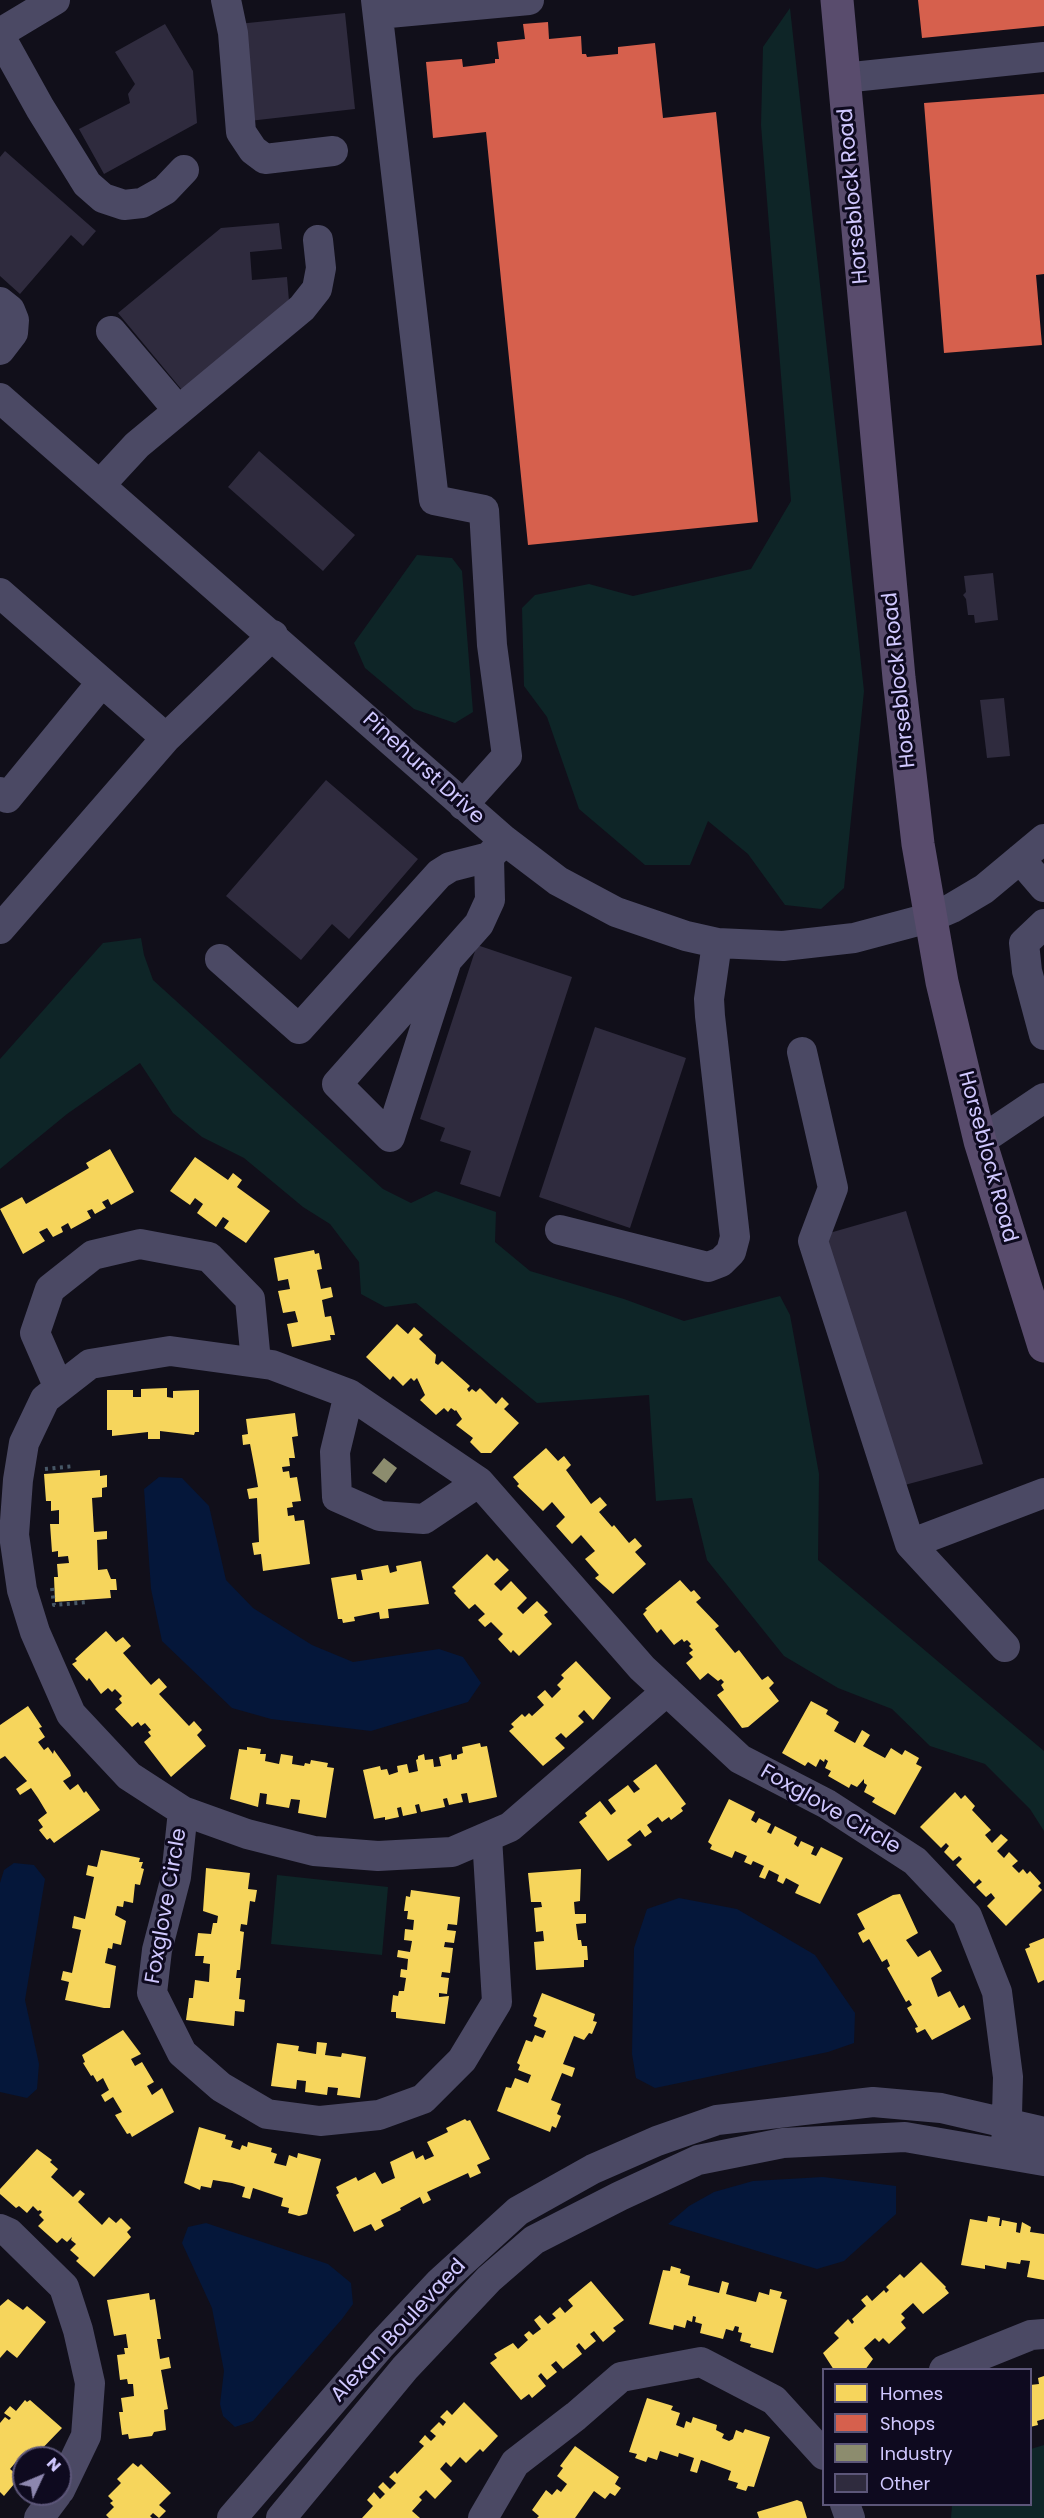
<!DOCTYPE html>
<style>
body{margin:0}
#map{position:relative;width:1044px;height:2518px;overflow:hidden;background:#110f1a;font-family:Poppins,sans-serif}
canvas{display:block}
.legend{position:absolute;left:822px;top:2368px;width:210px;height:138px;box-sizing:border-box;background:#0e0a1f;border:2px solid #5c5679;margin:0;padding:8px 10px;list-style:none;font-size:18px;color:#d0c8ff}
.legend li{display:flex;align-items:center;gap:12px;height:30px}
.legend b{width:30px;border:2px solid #5c5679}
.north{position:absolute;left:12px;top:2446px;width:60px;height:60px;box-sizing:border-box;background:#0e0a1f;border:2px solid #5c5679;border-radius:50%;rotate:46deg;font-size:16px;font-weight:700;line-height:24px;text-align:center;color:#d0c8ff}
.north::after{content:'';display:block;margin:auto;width:21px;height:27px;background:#8d87af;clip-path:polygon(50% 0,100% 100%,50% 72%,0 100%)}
</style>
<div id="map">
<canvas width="1044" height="2518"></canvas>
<ul class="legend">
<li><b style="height:16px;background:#f6d55c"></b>Homes</li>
<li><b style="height:16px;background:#d6604d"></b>Shops</li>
<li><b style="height:16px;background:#8c8c6e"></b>Industry</li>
<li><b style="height:16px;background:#2f2b3e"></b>Other</li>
</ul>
<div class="north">N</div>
</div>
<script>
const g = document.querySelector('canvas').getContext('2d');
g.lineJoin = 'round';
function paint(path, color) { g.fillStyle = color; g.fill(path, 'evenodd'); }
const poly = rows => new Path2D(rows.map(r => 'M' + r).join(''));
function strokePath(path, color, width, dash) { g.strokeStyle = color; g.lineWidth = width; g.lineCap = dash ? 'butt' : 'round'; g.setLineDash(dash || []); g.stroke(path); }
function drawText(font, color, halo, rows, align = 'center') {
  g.font = font + ' Poppins,sans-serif'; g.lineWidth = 6; g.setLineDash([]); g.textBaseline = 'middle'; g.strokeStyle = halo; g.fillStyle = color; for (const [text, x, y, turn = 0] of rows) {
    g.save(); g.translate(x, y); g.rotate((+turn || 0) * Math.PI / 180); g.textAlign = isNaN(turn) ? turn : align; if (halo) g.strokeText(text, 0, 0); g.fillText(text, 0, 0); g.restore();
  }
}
paint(poly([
 [790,8,864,691,844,888,821,909,785,905,748,854,708,821,690,865,645,865,579,809,547,717,524,686,522,608,535,595,589,584,633,596,751,569,791,501,761,125,763,47],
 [417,555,452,558,462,571,473,712,455,723,414,709,365,668,354,643],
 [141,938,144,955,153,980,383,1189,411,1203,436,1191,496,1212,495,1242,530,1271,624,1299,684,1321,780,1296,790,1315,819,1474,818,1560,1044,1751,1044,1831,1030,1809,985,1764,930,1746,892,1709,838,1688,784,1656,707,1560,692,1498,656,1501,649,1395,537,1403,416,1303,385,1307,361,1294,359,1262,330,1224,303,1207,244,1158,202,1137,173,1113,140,1063,67,1114,0,1169,0,1059,103,943],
 [277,1875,388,1887,382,1955,271,1944],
 [1044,2445,1044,2518,951,2518,952,2505,1030,2504,1031,2449]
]), '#0e2527');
paint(poly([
 [159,1477,182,1478,209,1506,226,1580,253,1608,312,1645,353,1662,439,1649,463,1657,481,1683,468,1702,371,1731,271,1719,232,1708,162,1641,151,1589,144,1489],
 [14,1863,34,1865,45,1879,25,2000,39,2064,37,2089,27,2098,0,2092,0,1883,4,1870],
 [679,1898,737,1909,815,1955,855,2013,854,2043,828,2052,655,2088,636,2078,632,2054,634,1948,647,1909],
 [823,2177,896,2186,896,2214,844,2261,817,2269,668,2224,689,2206,714,2192,753,2181],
 [206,2223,328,2264,351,2283,353,2304,342,2319,253,2421,235,2427,223,2416,220,2404,224,2371,212,2308,182,2243,188,2227]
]), '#05173a');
paint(poly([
 [110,1149,134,1192,111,1205,108,1199,102,1202,106,1208,95,1214,92,1209,87,1211,91,1218,71,1229,68,1223,61,1227,63,1232,53,1237,47,1228,39,1232,45,1241,23,1254,0,1209,22,1197,26,1204,89,1168,86,1163],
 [195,1157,228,1180,233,1173,242,1180,237,1187,270,1211,246,1243,224,1228,229,1221,223,1217,216,1227,197,1213,203,1204,195,1198,190,1205,170,1191],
 [314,1250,315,1254,319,1253,322,1269,317,1270,321,1289,331,1287,333,1297,322,1300,325,1317,331,1316,335,1335,330,1335,331,1340,292,1347,287,1324,298,1322,295,1311,283,1313,278,1291,290,1289,288,1279,278,1281,274,1258],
 [397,1324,408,1334,414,1327,423,1335,419,1339,436,1355,435,1363,438,1365,442,1361,470,1386,467,1389,469,1392,472,1389,476,1392,480,1388,496,1404,502,1397,509,1404,504,1409,519,1423,491,1453,481,1453,470,1442,473,1438,456,1425,462,1419,456,1410,455,1411,451,1408,448,1412,444,1408,436,1415,420,1400,425,1395,417,1378,414,1381,411,1378,403,1386,393,1376,390,1380,366,1357],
 [167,1388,167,1397,173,1398,173,1391,199,1390,199,1432,195,1432,194,1435,160,1431,160,1439,148,1439,148,1432,112,1436,112,1430,107,1430,107,1390,133,1390,133,1397,141,1397,141,1389],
 [295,1413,298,1436,292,1437,295,1458,289,1458,290,1466,282,1467,283,1472,289,1471,290,1478,297,1477,301,1501,292,1502,293,1507,287,1508,288,1516,294,1515,295,1521,304,1520,310,1564,263,1571,261,1554,254,1555,252,1543,259,1542,257,1498,249,1499,247,1489,258,1487,255,1470,250,1444,243,1445,242,1435,248,1434,246,1419],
 [546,1448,558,1461,564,1456,571,1465,566,1470,591,1504,600,1497,607,1505,599,1512,612,1527,614,1525,629,1543,635,1538,642,1546,635,1552,646,1564,613,1594,595,1578,599,1575,585,1559,595,1551,581,1535,572,1544,556,1526,565,1517,552,1502,543,1511,517,1486,519,1484,513,1477],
 [100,1470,100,1476,107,1475,107,1487,102,1488,102,1497,92,1498,94,1532,107,1531,107,1539,97,1540,98,1570,107,1569,111,1579,116,1579,117,1590,110,1590,111,1598,55,1602,54,1577,58,1577,57,1564,69,1563,68,1556,58,1557,58,1551,52,1552,50,1524,59,1524,59,1510,51,1511,51,1501,46,1501,44,1474],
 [487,1554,494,1561,497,1558,509,1570,494,1584,501,1591,511,1581,527,1598,517,1608,523,1614,537,1601,548,1612,544,1615,552,1624,519,1656,513,1650,511,1653,498,1639,503,1634,491,1622,485,1627,478,1620,485,1614,475,1604,469,1609,454,1593,456,1591,452,1587],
 [421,1561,429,1604,388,1609,389,1618,380,1619,379,1612,354,1617,355,1621,343,1623,342,1619,338,1619,331,1578,356,1574,357,1580,363,1580,361,1570,388,1565,390,1573,397,1571,396,1566],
 [680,1580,691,1592,694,1590,701,1598,696,1602,719,1626,715,1629,735,1653,739,1650,762,1680,768,1676,774,1683,769,1688,779,1701,748,1727,742,1728,717,1695,724,1690,721,1685,724,1682,721,1679,718,1681,708,1673,700,1680,686,1663,693,1657,689,1653,693,1650,689,1646,691,1644,687,1640,684,1642,682,1639,674,1645,661,1629,657,1633,643,1614,647,1610,645,1609],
 [106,1631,116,1642,123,1637,131,1646,123,1653,151,1685,159,1678,167,1687,159,1694,189,1726,194,1721,202,1730,197,1735,206,1746,171,1777,144,1742,151,1736,148,1732,151,1730,145,1723,141,1726,138,1722,132,1727,115,1709,122,1703,119,1699,122,1696,115,1689,112,1692,108,1688,101,1694,89,1678,87,1681,72,1664,77,1661,75,1659],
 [576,1661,611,1698,593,1720,584,1710,578,1716,584,1722,566,1738,561,1733,555,1738,565,1748,543,1766,509,1731,514,1727,511,1724,522,1714,525,1717,529,1713,532,1716,544,1705,537,1697,545,1690,552,1698,561,1689,557,1685,564,1678,561,1675],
 [811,1701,828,1710,826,1714,839,1722,834,1731,855,1743,862,1730,870,1735,863,1746,885,1758,891,1748,902,1755,905,1750,919,1758,916,1764,922,1767,895,1815,872,1802,875,1798,864,1792,867,1785,864,1783,864,1779,857,1787,851,1784,849,1788,828,1776,831,1771,825,1768,828,1761,825,1759,824,1762,820,1759,816,1767,808,1762,805,1766,782,1753],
 [28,1706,42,1727,39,1728,45,1737,38,1742,44,1750,48,1747,53,1754,54,1750,70,1772,71,1776,63,1781,70,1790,78,1784,84,1793,86,1791,100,1810,54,1843,50,1838,47,1840,39,1830,43,1827,38,1820,47,1813,38,1798,31,1788,20,1795,16,1789,27,1781,5,1756,0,1759,0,1725],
 [480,1743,481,1747,487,1746,497,1797,469,1803,467,1793,461,1794,463,1802,449,1805,447,1798,443,1799,445,1807,421,1812,419,1804,415,1805,417,1813,403,1816,401,1807,397,1808,399,1817,385,1820,385,1817,374,1819,363,1770,380,1766,381,1770,387,1769,389,1775,398,1772,397,1766,407,1764,409,1773,418,1771,416,1760,418,1759,418,1756,424,1754,425,1760,433,1759,434,1767,441,1766,439,1757,451,1754,452,1760,457,1759,457,1755,463,1753,462,1747],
 [247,1747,261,1749,260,1754,266,1754,265,1761,279,1764,281,1754,293,1756,292,1764,304,1766,305,1763,310,1764,311,1760,328,1763,327,1767,334,1768,326,1818,298,1813,300,1800,291,1799,289,1808,266,1804,267,1794,260,1793,258,1807,230,1799,239,1749,247,1750],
 [656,1764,686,1804,681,1808,683,1811,671,1820,669,1817,662,1822,658,1817,647,1825,652,1832,645,1837,640,1830,627,1840,632,1845,608,1861,579,1822,587,1816,585,1813,600,1801,611,1815,616,1811,608,1800,628,1785,634,1793,640,1789,633,1781],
 [955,1792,961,1799,965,1795,975,1806,972,1810,991,1830,985,1835,992,1843,1001,1834,1008,1840,997,1851,1004,1858,1009,1852,1018,1861,1012,1866,1019,1873,1023,1869,1027,1874,1030,1871,1041,1883,1038,1886,1042,1890,1006,1926,987,1906,995,1898,991,1893,986,1897,976,1887,982,1882,979,1879,974,1884,956,1865,962,1859,959,1856,953,1861,944,1852,949,1846,946,1843,941,1848,920,1827],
 [729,1799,755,1812,751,1820,756,1823,759,1818,771,1824,767,1832,771,1834,775,1826,797,1837,794,1844,798,1847,801,1841,814,1847,811,1854,816,1856,821,1847,843,1858,820,1904,795,1893,799,1885,786,1878,783,1884,777,1881,779,1875,769,1870,765,1879,759,1877,764,1866,753,1861,751,1865,744,1862,747,1856,735,1851,732,1858,710,1849,712,1845,708,1842],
 [101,1850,140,1858,139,1862,143,1862,141,1868,144,1869,140,1885,135,1884,133,1903,124,1901,123,1907,117,1906,115,1915,126,1921,121,1945,113,1943,112,1949,108,1948,105,1963,116,1966,110,2008,104,2008,65,2000,69,1982,61,1980,63,1971,72,1973,81,1930,72,1928,74,1916,85,1919,94,1877,86,1875,88,1865,97,1867],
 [206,1868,250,1873,248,1889,257,1890,255,1902,250,1901,247,1925,241,1924,240,1931,244,1932,240,1970,237,1970,236,1978,241,1978,239,1999,245,2000,244,2012,235,2011,234,2026,186,2020,189,1998,193,1998,195,1980,209,1982,210,1964,203,1963,204,1956,195,1956,198,1933,211,1934,213,1923,217,1923,218,1916,203,1911],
 [581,1869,580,1901,574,1902,575,1914,586,1914,586,1923,576,1924,578,1940,581,1940,582,1946,587,1946,588,1960,584,1960,584,1967,536,1970,534,1942,544,1941,543,1931,536,1932,534,1908,542,1907,541,1902,531,1902,528,1873],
 [411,1890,460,1897,457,1925,448,1924,447,1930,456,1931,454,1943,445,1942,444,1947,453,1948,450,1973,442,1972,441,1977,449,1978,447,1994,439,1993,439,1997,449,1996,445,2024,396,2018,396,2012,391,2012,393,1995,398,1996,399,1991,404,1991,406,1978,400,1977,401,1969,407,1970,408,1959,397,1957,398,1950,410,1952,412,1941,404,1940,405,1929,413,1930,414,1920,407,1919,408,1911,404,1911,406,1896,410,1897],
 [900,1894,918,1933,906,1940,918,1957,930,1950,942,1971,931,1978,938,1997,950,1991,959,2008,964,2005,971,2019,932,2040,925,2029,917,2033,915,2028,918,2027,907,2008,912,2005,909,2000,906,2002,887,1968,890,1966,887,1959,882,1962,869,1939,863,1943,858,1933,865,1929,857,1914,893,1895],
 [1044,1938,1044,1980,1038,1983,1025,1949,1030,1947,1029,1944],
 [542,1993,595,2014,593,2021,597,2022,592,2034,589,2033,584,2040,574,2036,563,2064,575,2068,572,2077,562,2073,551,2100,561,2104,557,2114,561,2116,556,2128,552,2126,550,2132,497,2111,506,2087,511,2088,515,2078,528,2083,531,2075,518,2070,520,2065,517,2063,526,2040,532,2042,535,2035,543,2038,546,2031,534,2026,537,2018,533,2016],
 [123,2030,141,2054,131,2059,135,2066,142,2062,154,2082,147,2086,152,2095,162,2088,174,2112,132,2137,130,2133,127,2134,115,2115,122,2112,113,2097,105,2102,101,2095,109,2090,103,2078,97,2082,93,2075,91,2076,83,2063,85,2062,82,2055],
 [317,2042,327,2043,325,2055,341,2057,342,2053,366,2057,360,2098,337,2095,338,2088,328,2087,327,2095,305,2092,306,2081,297,2080,296,2089,271,2086,277,2043,299,2046,298,2051,316,2054],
 [465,2119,467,2121,470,2120,490,2159,477,2165,481,2173,470,2178,468,2173,427,2192,431,2200,423,2204,420,2197,400,2208,401,2210,381,2220,384,2226,375,2231,371,2224,354,2232,336,2195,339,2193,336,2187,356,2177,358,2181,375,2172,382,2184,395,2178,390,2162,413,2151,416,2159,423,2155,425,2160,434,2156,427,2142,448,2132,446,2128],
 [199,2127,226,2135,225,2139,233,2141,231,2147,240,2150,242,2145,247,2147,248,2142,272,2148,271,2152,277,2154,274,2163,286,2166,289,2155,297,2158,298,2153,321,2159,307,2214,299,2216,288,2213,289,2208,281,2206,283,2198,253,2188,250,2199,242,2197,245,2187,232,2183,213,2180,211,2188,201,2186,200,2190,184,2183],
 [37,2149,52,2160,50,2162,58,2169,51,2177,73,2197,80,2190,85,2194,78,2202,102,2225,109,2217,116,2223,121,2218,131,2228,127,2232,131,2237,94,2277,76,2261,79,2258,70,2250,76,2244,71,2240,72,2237,67,2242,62,2238,57,2243,38,2226,44,2220,39,2215,42,2212,40,2210,38,2211,33,2206,27,2213,19,2206,16,2208,0,2194,0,2189],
 [988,2216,1000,2218,999,2226,1001,2226,1002,2220,1017,2223,1016,2232,1020,2233,1022,2222,1031,2227,1030,2232,1044,2234,1044,2280,1027,2277,1030,2261,1021,2260,1020,2264,1007,2262,1006,2269,985,2265,985,2269,961,2265,970,2219,987,2222],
 [921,2262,946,2287,945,2288,949,2293,923,2314,913,2303,901,2314,905,2318,901,2322,906,2328,889,2344,883,2338,879,2342,875,2338,864,2348,873,2359,865,2370,834,2370,823,2353,839,2338,834,2333,848,2319,852,2324,854,2322,852,2319,866,2306,861,2300,867,2295,872,2301,884,2290,886,2293,889,2290,886,2287,900,2274,904,2278],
 [671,2266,681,2269,680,2273,690,2276,688,2285,719,2293,722,2281,729,2283,726,2294,756,2302,759,2292,769,2295,770,2289,782,2292,780,2298,787,2300,773,2353,750,2347,751,2344,740,2341,742,2333,738,2332,739,2327,735,2326,733,2331,726,2329,723,2339,700,2333,702,2324,695,2322,696,2317,693,2316,692,2322,687,2320,685,2328,674,2325,673,2330,649,2324,663,2270,670,2271],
 [591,2281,624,2320,613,2328,616,2331,603,2342,594,2331,590,2334,596,2341,585,2350,579,2343,576,2346,582,2354,563,2369,556,2361,551,2365,557,2372,547,2380,541,2373,538,2376,546,2386,532,2398,529,2394,521,2400,490,2363,497,2358,494,2354,513,2343,518,2349,528,2340,524,2335,529,2331,533,2335,541,2329,534,2320,540,2315,548,2324,556,2318,552,2314,560,2307,565,2313,573,2306,568,2300],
 [149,2293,150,2300,155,2299,161,2339,157,2339,160,2359,169,2357,171,2368,161,2370,168,2409,164,2410,166,2430,154,2432,152,2436,129,2439,128,2434,122,2435,119,2412,123,2412,121,2398,134,2396,133,2384,128,2384,127,2379,120,2380,117,2355,125,2354,124,2348,128,2348,126,2334,114,2336,107,2300],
 [8,2299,23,2310,27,2306,46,2322,17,2358,7,2350,0,2358,0,2306],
 [1044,2376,1044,2419,1037,2421,1038,2425,1030,2427,1030,2385,1039,2384,1038,2378],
 [647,2398,673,2406,671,2410,680,2413,676,2425,684,2428,686,2421,691,2423,693,2417,717,2425,716,2430,724,2434,722,2438,729,2441,733,2439,736,2430,743,2433,745,2429,770,2437,754,2487,748,2486,746,2491,736,2488,738,2483,728,2480,731,2471,701,2460,697,2473,690,2471,694,2458,679,2453,678,2457,660,2451,657,2460,648,2457,646,2462,635,2458,637,2454,629,2452],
 [25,2400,27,2402,30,2400,62,2428,33,2458,24,2458,20,2465,16,2462,10,2469,20,2477,4,2496,0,2492,0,2423,5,2417,9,2420,11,2418,4,2413,10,2406,16,2411],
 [464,2402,498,2436,483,2452,480,2449,466,2463,460,2457,451,2467,446,2462,440,2469,452,2481,435,2499,426,2490,419,2497,422,2500,412,2511,420,2518,362,2518,373,2506,367,2500,374,2492,380,2499,385,2494,378,2487,383,2482,390,2489,396,2483,389,2477,395,2471,397,2474,424,2446,419,2442,425,2435,431,2441,436,2436,430,2431,439,2422,443,2426,446,2422,440,2417,447,2410,452,2415],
 [575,2446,619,2477,615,2484,621,2488,615,2496,610,2493,605,2499,594,2491,575,2518,537,2518,539,2516,532,2510,546,2490,552,2495,557,2489,561,2492,567,2484,557,2476,563,2468,560,2466],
 [133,2463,138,2467,141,2464,171,2493,159,2505,166,2511,159,2518,153,2513,150,2516,152,2518,109,2518,106,2515,114,2507,110,2503,113,2501,108,2496,121,2483,117,2479],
 [797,2500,802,2502,807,2518,759,2518,757,2512]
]), '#f6d55c');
paint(poly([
 [918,0,1044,0,1044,26,922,38],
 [548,22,549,39,581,36,582,54,586,54,587,57,618,54,618,47,655,43,663,118,716,112,758,522,528,545,486,132,433,138,426,62,462,59,463,67,495,63,495,59,499,59,497,42,525,39,523,24],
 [1044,94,1044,274,1036,275,1042,345,944,353,924,103]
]), '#d6604d');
paint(poly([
 [384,1458,397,1468,386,1483,372,1473]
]), '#8c8c6e');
paint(poly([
 [345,13,355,109,249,121,238,24],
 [165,24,193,71,197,123,104,174,79,129,130,103,128,94,135,84,115,52],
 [5,151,96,231,83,246,71,235,20,294,0,276,0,157],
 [279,223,282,249,250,252,252,280,287,277,289,301,182,390,118,313,221,228],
 [259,451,355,535,323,571,228,487],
 [993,573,998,620,975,623,974,615,968,615,966,599,963,595,966,592,964,576],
 [1004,698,1010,756,987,758,980,700],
 [326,780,418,859,349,939,332,924,301,960,226,896],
 [477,945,572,977,500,1197,460,1184,471,1151,440,1141,445,1128,420,1119],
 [595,1027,686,1058,630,1228,539,1197],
 [906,1211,983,1464,901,1486,826,1234]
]), '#2f2b3e');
strokePath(poly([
 [45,1469,74,1466],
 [52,1588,54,1605,89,1602]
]), '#475766', 4, [3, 4.5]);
strokePath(poly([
 [226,0,233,33,241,132,253,150,265,159,333,151],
 [376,0,434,500,484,510,492,645,507,756,463,805],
 [378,14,529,0],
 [0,33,55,0],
 [0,36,40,108,87,184,103,198,124,205,142,203,165,190,184,170],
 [843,78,1044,57],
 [0,302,10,310,14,320,13,333,0,350],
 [111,331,178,410],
 [0,398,504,840,558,881,616,912,686,936,717,943,783,946,854,938,929,918,952,908,984,889,1044,839],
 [100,485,137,445,302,308,317,289,321,268,318,240],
 [0,593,166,738],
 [0,792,7,798,102,682],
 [1020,859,1044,887],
 [1044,924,1024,943,1027,971,1044,1035],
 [0,929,166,738,273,635],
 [220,959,299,1029,439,874,450,867,489,857,502,843],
 [446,963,390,1137,337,1084,479,924,490,900,489,857],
 [802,1052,833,1188,813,1241,910,1544,1005,1647],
 [980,1141,1044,1098],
 [560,1230,708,1267,721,1262,731,1252,735,1237,710,1016,709,999,717,943],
 [59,1388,35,1333,50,1289,93,1255,140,1244,209,1257,250,1299,256,1362],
 [349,1394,335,1452,337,1497,380,1516,424,1519,479,1482],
 [910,1544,1044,1493],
 [667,1691,510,1827,452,1852,378,1856,314,1851,247,1834,183,1811,129,1776,71,1714,35,1632,22,1590,14,1535,18,1480,24,1443,45,1399,90,1364,170,1351,272,1365,349,1394,479,1482,642,1668,740,1759,827,1804,915,1861,967,1916,997,1992,1008,2077,1006,2153],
 [183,1811,176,1877,157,1950,152,1993,182,2053,221,2087,267,2114,320,2121,379,2115,423,2099,462,2060,497,2002,487,1837],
 [0,2229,9,2233,64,2287,78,2330,90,2383,86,2436,60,2490],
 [944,2370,1031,2335,1044,2334],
 [845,2504,850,2518],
 [39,2518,57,2494],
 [232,2518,381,2345,440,2282,518,2211,593,2169,657,2141,717,2120,873,2102,941,2108,1044,2132],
 [281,2518,405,2368,489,2279,534,2240,620,2196,698,2160,783,2143,905,2137,1044,2161],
 [483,2518,515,2463,576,2416,621,2377,701,2362,774,2400,824,2455]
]), '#4b4964', 30);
strokePath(poly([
 [837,0,899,678,918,844,942,982,980,1141,1044,1346]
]), '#594c6d', 33);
drawText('21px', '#d0c8ff', '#0e0a1f', [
 ["Horseblock Road",854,196,-95],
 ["Horseblock Road",900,680,-96],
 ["Pinehurst Drive",423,769,42],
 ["Horseblock Road",987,1157,75],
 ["Foxglove Circle",830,1810,30],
 ["Foxglove Circle",167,1906,-80],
 ["Alexan Boulevaed",399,2331,-47]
]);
</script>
